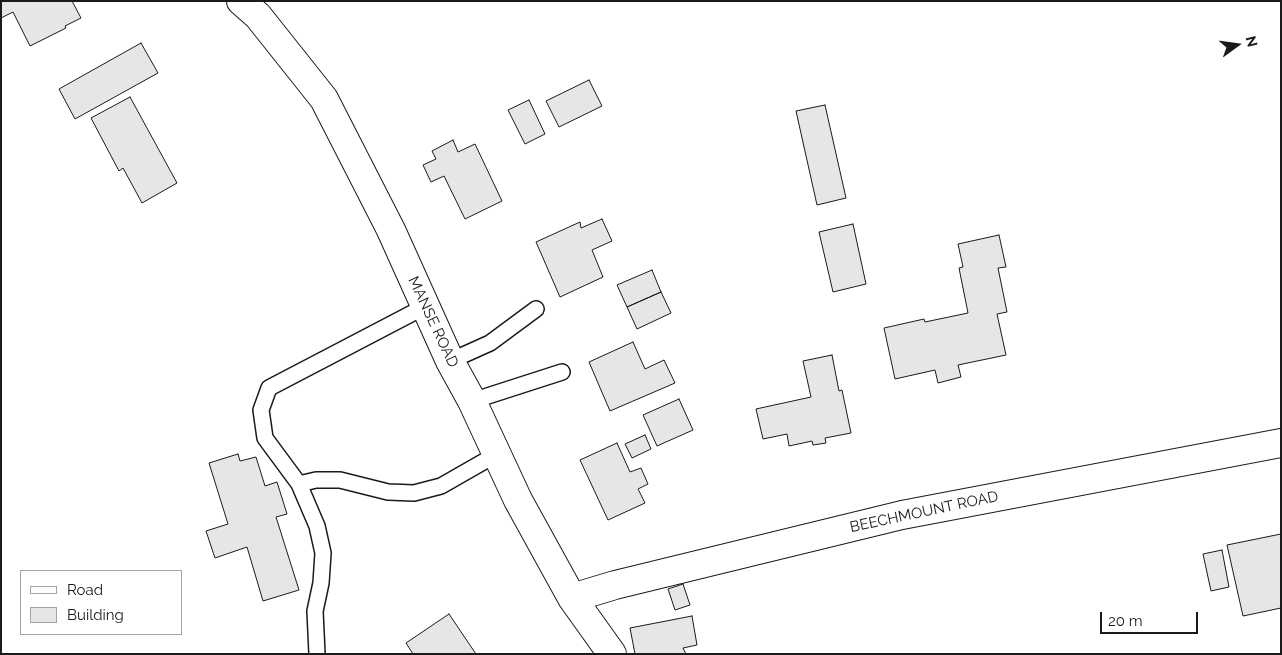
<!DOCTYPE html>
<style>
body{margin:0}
#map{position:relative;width:1282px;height:655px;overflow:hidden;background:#fff;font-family:Raleway,sans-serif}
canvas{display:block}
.frame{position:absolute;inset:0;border:2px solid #1a1a1a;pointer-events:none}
.legend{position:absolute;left:20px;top:570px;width:162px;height:65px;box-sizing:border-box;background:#fff;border:1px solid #a3a3a3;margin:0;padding:6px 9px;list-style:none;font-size:15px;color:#1a1a1a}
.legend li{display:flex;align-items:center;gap:10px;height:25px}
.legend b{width:25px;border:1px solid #a3a3a3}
.north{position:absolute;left:1212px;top:20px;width:50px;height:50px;-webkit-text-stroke:4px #fff;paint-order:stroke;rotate:76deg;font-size:14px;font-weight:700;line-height:20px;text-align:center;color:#1a1a1a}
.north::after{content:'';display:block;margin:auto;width:18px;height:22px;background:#1a1a1a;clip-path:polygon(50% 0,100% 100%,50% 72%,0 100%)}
.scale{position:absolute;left:1100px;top:612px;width:98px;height:22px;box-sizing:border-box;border:2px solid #1a1a1a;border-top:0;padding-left:6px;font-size:15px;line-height:18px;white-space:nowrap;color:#1a1a1a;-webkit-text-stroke:4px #fff;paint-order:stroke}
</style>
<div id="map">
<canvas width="1282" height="655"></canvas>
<div class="frame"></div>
<ul class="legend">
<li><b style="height:6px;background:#fff"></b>Road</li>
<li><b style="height:14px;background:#e6e6e6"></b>Building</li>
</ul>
<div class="north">N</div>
<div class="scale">20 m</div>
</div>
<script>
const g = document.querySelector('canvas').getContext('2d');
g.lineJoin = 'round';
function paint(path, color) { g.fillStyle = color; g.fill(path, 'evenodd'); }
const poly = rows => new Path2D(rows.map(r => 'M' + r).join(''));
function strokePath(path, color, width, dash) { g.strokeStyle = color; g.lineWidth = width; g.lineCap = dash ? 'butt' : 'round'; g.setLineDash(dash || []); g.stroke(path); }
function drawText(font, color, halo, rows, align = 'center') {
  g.font = font + ' Raleway,sans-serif'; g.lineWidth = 4; g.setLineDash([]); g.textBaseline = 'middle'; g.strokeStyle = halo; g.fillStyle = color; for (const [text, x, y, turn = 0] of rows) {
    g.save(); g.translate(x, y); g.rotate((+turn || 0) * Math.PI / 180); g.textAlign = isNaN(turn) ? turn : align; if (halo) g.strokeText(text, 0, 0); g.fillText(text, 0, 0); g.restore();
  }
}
const building = poly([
 [1,1,72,1,81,18,65,26,66,28,30,46,13,12,1,18,1,1],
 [141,43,158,73,75,119,59,89,141,43],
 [589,80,602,106,559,127,546,101,589,80],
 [130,97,177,183,142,203,123,168,119,171,91,118,130,97],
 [529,100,545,134,525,144,508,110,529,100],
 [825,105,846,198,817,205,796,111,825,105],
 [453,140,458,152,475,144,502,201,465,219,444,176,431,182,423,165,436,159,432,151,453,140],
 [602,219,612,241,592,250,603,277,560,297,536,242,580,222,581,228,602,219],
 [853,224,866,284,833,292,819,232,853,224],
 [999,235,1006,267,998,268,1007,312,997,314,1006,355,958,365,961,377,938,383,935,370,895,379,884,328,924,319,925,322,968,313,959,268,963,267,958,244,999,235],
 [652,270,661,292,627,307,617,285,652,270],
 [661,292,671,313,637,329,627,307,661,292],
 [633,342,645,369,664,360,675,383,610,411,589,362,633,342],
 [832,355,839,391,842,390,851,433,825,438,826,443,813,445,812,441,789,446,787,434,763,439,756,409,811,397,803,361,832,355],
 [679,399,693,430,657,446,643,415,679,399],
 [645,435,651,449,632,458,625,444,645,435],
 [617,443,630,472,641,468,648,484,638,489,645,503,608,520,580,460,617,443],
 [238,454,240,461,256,457,265,486,277,482,287,514,276,517,299,590,263,601,247,547,215,558,206,531,228,524,209,463,238,454],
 [1281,534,1281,608,1243,616,1227,545,1281,534],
 [1222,550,1229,587,1211,591,1203,554,1222,550],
 [683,584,690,605,675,610,668,589,683,584],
 [449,614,476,654,413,654,406,643,449,614],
 [692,616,697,645,683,648,686,654,635,654,630,628,692,616]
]);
paint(building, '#e6e6e6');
strokePath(building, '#1a1a1a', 1);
const lane = poly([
 [450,361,490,343,536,309],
 [472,401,562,372],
 [299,484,316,480,340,480,388,492,414,493,441,486,497,454],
 [317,654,315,611,321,583,323,553,317,526,299,484,265,438,261,410,269,388,426,306]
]);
const street = poly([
 [241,1,258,16,324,99,391,230,450,361,472,401,518,500,572,598,612,654],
 [572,598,615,585,902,515,1281,443]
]);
strokePath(lane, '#1a1a1a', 18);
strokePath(street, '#1a1a1a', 30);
strokePath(lane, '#fff', 15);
strokePath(street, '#fff', 28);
drawText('15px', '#1a1a1a', '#fff', [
 ["MANSE ROAD",433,322,65],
 ["BEECHMOUNT ROAD",924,512,-12]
]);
</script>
